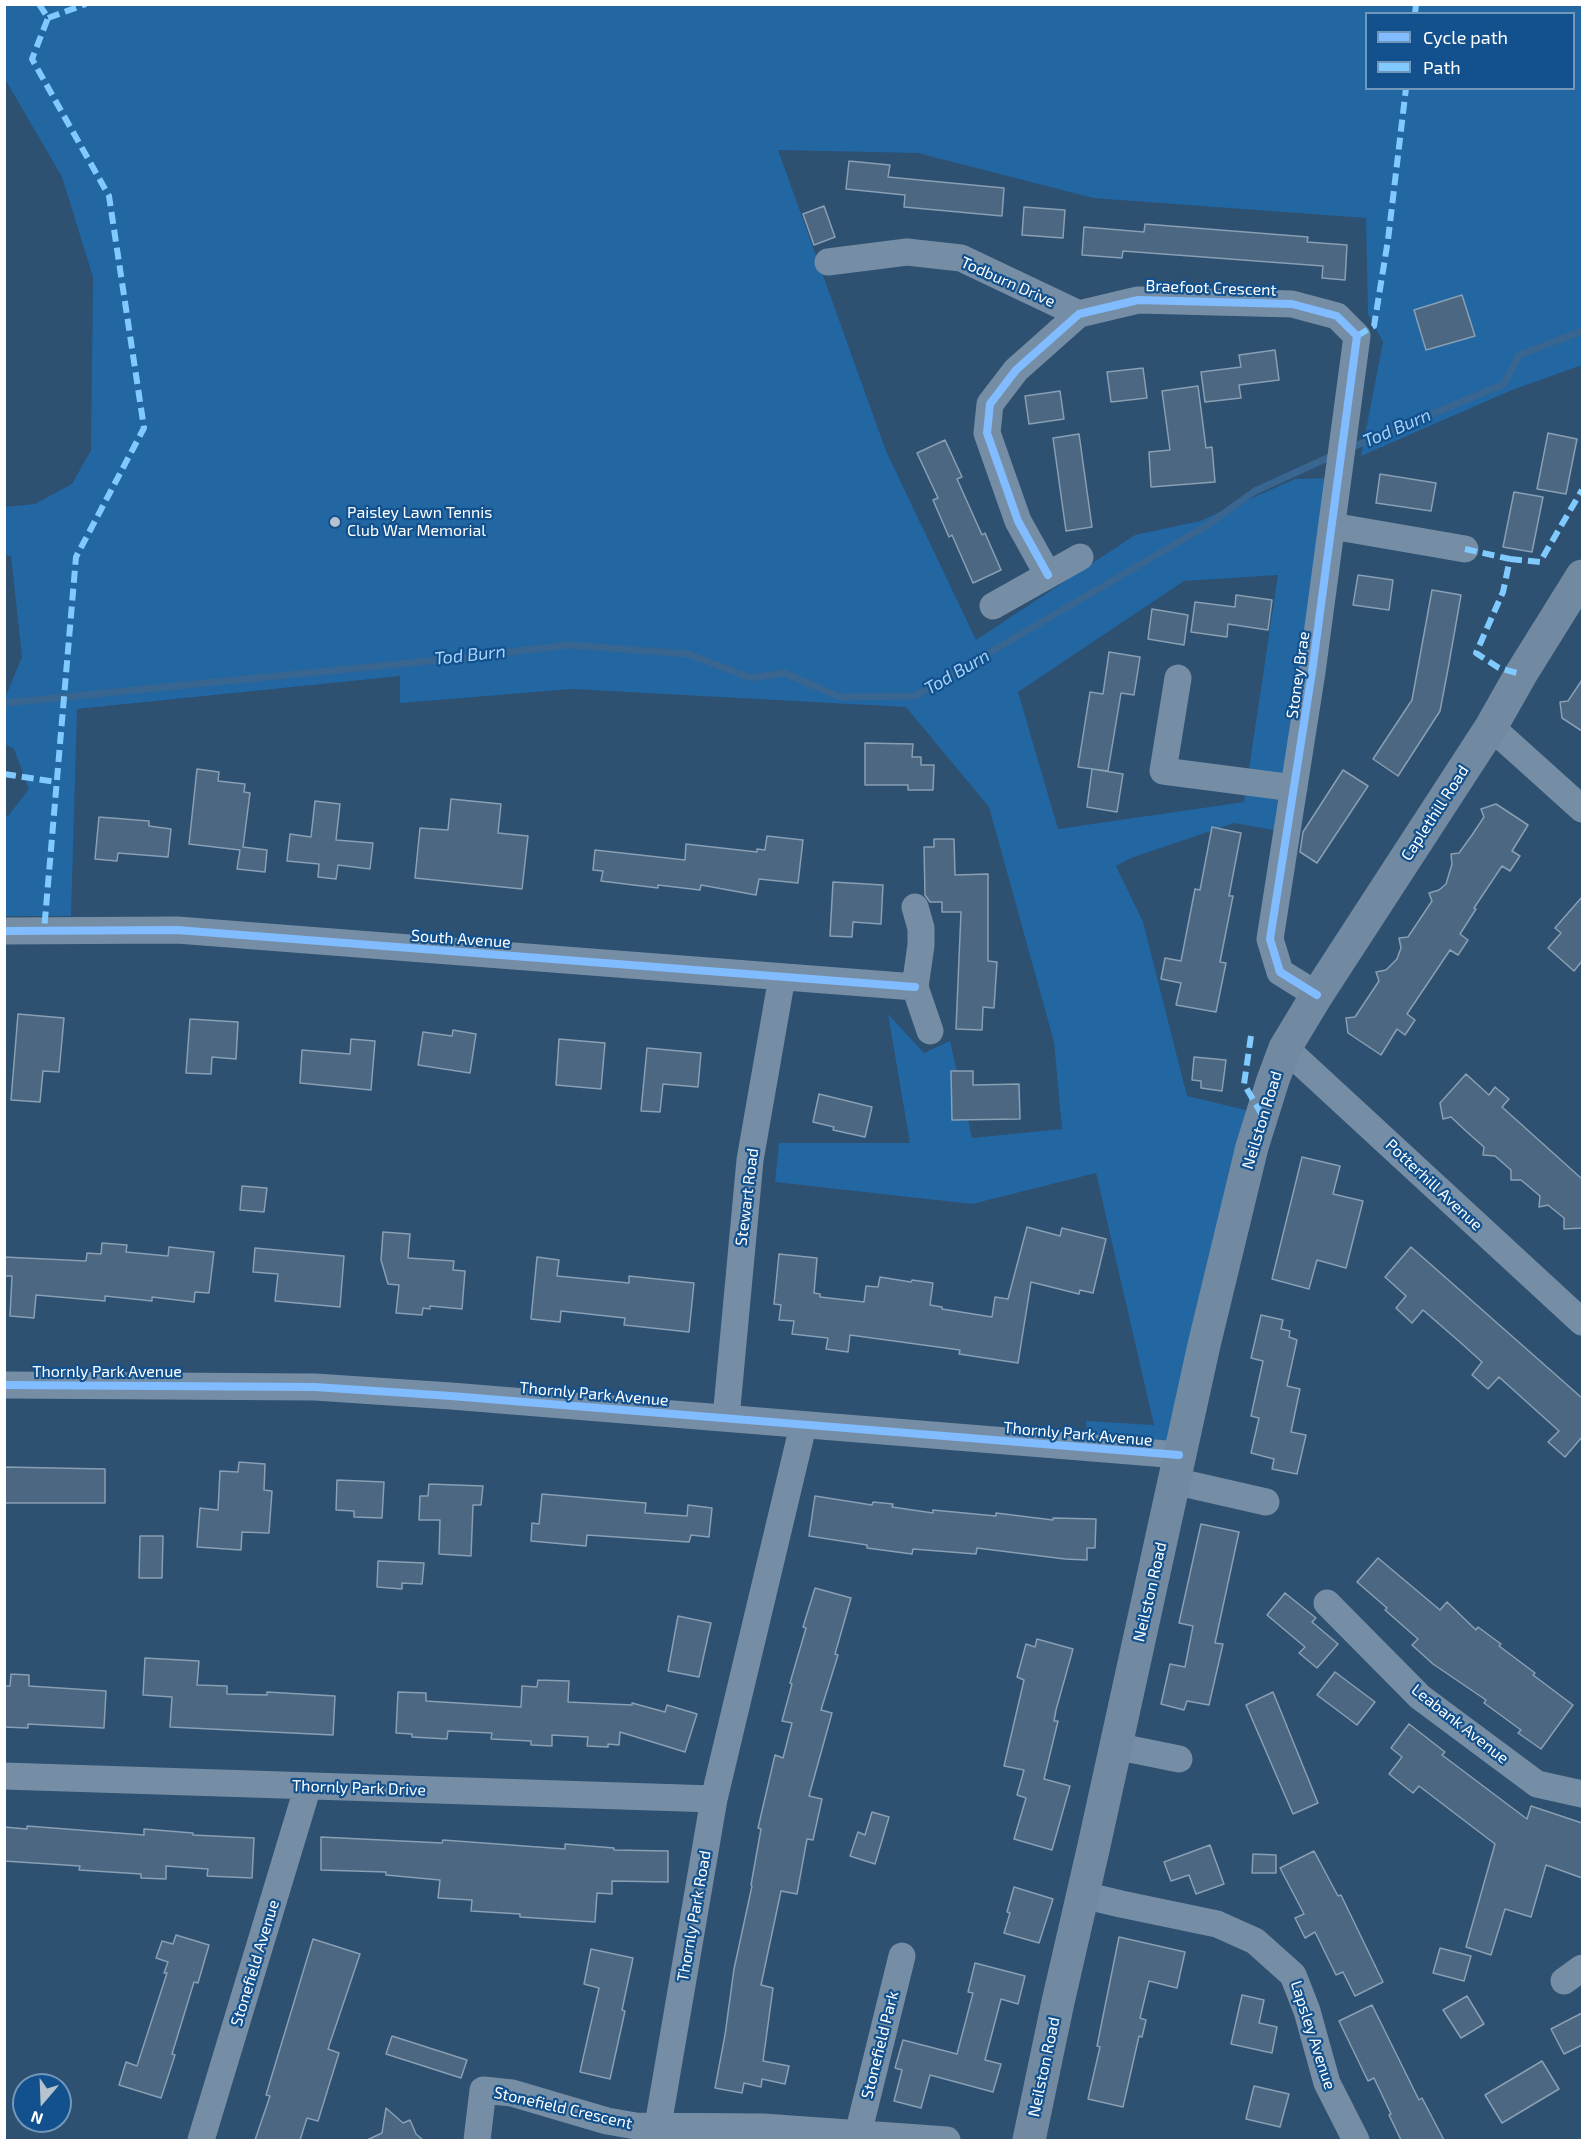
<!DOCTYPE html>
<style>
body{margin:0}
#map{position:relative;width:1587px;height:2145px;overflow:hidden;background:#2e5071;font-family:"Exo 2",sans-serif}
canvas{display:block}
.frame{position:absolute;inset:0;border:6px solid #fff;pointer-events:none}
.legend{position:absolute;left:1365px;top:12px;width:210px;height:78px;box-sizing:border-box;background:#12518d;border:2px solid #7197bb;margin:0;padding:8px 10px;list-style:none;font-size:18px;color:#fff}
.legend li{display:flex;align-items:center;gap:12px;height:30px}
.legend b{width:30px;border:2px solid #7197bb}
.north{position:absolute;left:12px;top:2073px;width:60px;height:60px;box-sizing:border-box;background:#12518d;border:2px solid #7197bb;border-radius:50%;rotate:199deg;font-size:16px;font-weight:700;line-height:24px;text-align:center;color:#fff}
.north::after{content:'';display:block;margin:auto;width:21px;height:27px;background:#b6c2cd;clip-path:polygon(50% 0,100% 100%,50% 72%,0 100%)}
</style>
<div id="map">
<canvas width="1587" height="2145"></canvas>
<div class="frame"></div>
<ul class="legend">
<li><b style="height:8px;background:#80bcff"></b>Cycle path</li>
<li><b style="height:8px;background:#80caff"></b>Path</li>
</ul>
<div class="north">N</div>
</div>
<script>
const g = document.querySelector('canvas').getContext('2d');
g.lineJoin = 'round';
function paint(path, color) { g.fillStyle = color; g.fill(path, 'evenodd'); }
const poly = rows => new Path2D(rows.map(r => 'M' + r).join(''));
function strokePath(path, color, width, dash) { g.strokeStyle = color; g.lineWidth = width; g.lineCap = dash ? 'butt' : 'round'; g.setLineDash(dash || []); g.stroke(path); }
function drawText(font, color, halo, rows, align = 'center') {
  g.font = font + ' "Exo 2",sans-serif'; g.lineWidth = 4.5; g.setLineDash([]); g.textBaseline = 'middle'; g.strokeStyle = halo; g.fillStyle = color; for (const [text, x, y, turn = 0] of rows) {
    g.save(); g.translate(x, y); g.rotate((+turn || 0) * Math.PI / 180); g.textAlign = isNaN(turn) ? turn : align; if (halo) g.strokeText(text, 0, 0); g.fillText(text, 0, 0); g.restore();
  }
}
paint(poly([
 [5,5,1582,5,1582,365,1512,390,1361,456,1383,342,1368,314,1366,218,1093,198,918,153,778,150,886,451,976,640,1135,535,1200,521,1295,479,1333,478,1279,831,1234,823,1131,858,1116,866,1143,922,1187,1096,1250,1111,1168,1445,1087,1435,1086,1421,1154,1425,1096,1173,972,1204,775,1182,779,1143,910,1143,888,1014,924,1053,950,1041,972,1138,1062,1129,1054,1042,989,807,906,707,572,689,400,703,400,676,77,709,71,916,5,916,4,814,8,816,29,789,14,749,5,744,5,698,22,657,11,556,5,555,5,507,35,504,72,484,91,450,93,277,62,177,5,79],
 [1366,14,1574,14,1574,88,1366,88],
 [1278,575,1244,802,1058,829,1018,692,1184,581]
]), '#2266a2');
strokePath(poly([
 [1350,448,1504,384,1519,355,1582,331],
 [4,703,460,658,569,645,688,654,751,678,784,673,840,697,915,696,1206,526,1255,491,1334,455]
]), '#396691', 7);
const building = poly([
 [849,161,890,165,888,177,1004,188,1002,216,904,207,905,195,846,189,849,161],
 [824,206,835,237,814,245,803,214,824,206],
 [1024,207,1065,210,1063,238,1022,235,1024,207],
 [1145,224,1308,237,1307,242,1347,245,1345,280,1322,278,1323,266,1123,251,1122,258,1082,255,1084,227,1144,232,1145,224],
 [1462,295,1475,336,1426,350,1414,310,1462,295],
 [1275,350,1279,380,1239,385,1241,398,1205,402,1201,372,1241,367,1239,355,1275,350],
 [1143,368,1147,398,1111,402,1107,372,1143,368],
 [1198,386,1206,448,1212,447,1215,482,1151,487,1149,452,1170,450,1162,391,1198,386],
 [1060,391,1064,419,1029,424,1025,396,1060,391],
 [1548,433,1577,439,1566,494,1537,489,1548,433],
 [1079,434,1092,527,1066,531,1053,438,1079,434],
 [945,440,962,477,957,479,982,535,985,533,1001,570,973,583,952,535,949,537,933,500,938,498,917,453,945,440],
 [1380,474,1436,483,1431,511,1376,503,1380,474],
 [1514,492,1543,497,1532,552,1503,547,1514,492],
 [1358,575,1393,580,1389,610,1353,605,1358,575],
 [1432,590,1461,595,1448,669,1440,711,1398,776,1373,759,1412,700,1432,590],
 [1236,595,1272,600,1268,630,1228,624,1227,637,1191,632,1195,602,1235,607,1236,595],
 [1152,609,1188,615,1184,645,1148,639,1152,609],
 [1109,652,1140,657,1134,695,1121,693,1108,771,1078,767,1090,692,1103,694,1109,652],
 [1582,680,1582,731,1562,718,1560,702,1568,701,1582,680],
 [865,743,913,744,912,757,921,757,921,765,934,765,933,790,908,790,908,785,865,785,865,743],
 [197,769,219,772,218,781,245,784,244,792,250,793,243,847,267,850,265,872,237,869,240,850,189,844,197,769],
 [1092,769,1123,774,1117,812,1087,807,1092,769],
 [1343,770,1368,786,1317,863,1300,852,1303,832,1343,770],
 [451,799,501,804,498,833,528,836,522,889,415,878,420,828,448,830,451,799],
 [315,801,340,804,336,840,373,843,370,869,338,865,336,879,318,877,319,864,287,861,290,834,311,837,315,801],
 [1496,804,1528,825,1512,851,1520,856,1510,871,1502,866,1474,908,1476,909,1460,934,1468,940,1458,955,1450,950,1407,1014,1415,1020,1405,1035,1397,1029,1381,1055,1348,1033,1346,1018,1355,1017,1379,981,1376,972,1386,970,1397,959,1401,948,1399,938,1408,937,1432,901,1429,893,1439,890,1446,884,1452,864,1451,854,1459,853,1472,835,1484,817,1481,809,1496,804],
 [99,817,149,821,149,826,171,829,168,857,118,853,117,861,95,859,99,817],
 [1212,827,1241,833,1229,896,1233,896,1220,962,1226,963,1216,1012,1176,1005,1181,983,1161,979,1165,958,1181,961,1195,889,1200,890,1212,827],
 [767,836,803,840,798,883,759,879,756,895,701,885,700,890,658,885,658,888,601,881,603,871,593,870,595,850,685,860,686,844,757,852,757,849,765,850,767,836],
 [934,839,954,839,955,875,988,874,988,961,997,962,994,1008,983,1007,982,1030,956,1029,961,912,942,912,942,902,930,902,925,895,924,847,934,847,934,839],
 [833,882,883,885,881,924,853,922,852,937,830,936,833,882],
 [1582,897,1582,961,1574,971,1548,948,1561,933,1555,928,1582,897],
 [18,1014,64,1018,59,1072,43,1071,40,1102,11,1100,18,1014],
 [190,1019,238,1022,236,1059,212,1057,211,1074,186,1073,190,1019],
 [453,1030,476,1034,470,1073,418,1065,423,1032,452,1036,453,1030],
 [351,1039,375,1041,371,1090,300,1083,302,1050,350,1054,351,1039],
 [559,1039,605,1043,601,1089,556,1085,559,1039],
 [647,1048,701,1053,698,1087,663,1084,660,1112,641,1111,647,1048],
 [1194,1057,1226,1060,1222,1091,1201,1088,1201,1081,1192,1080,1194,1057],
 [951,1071,973,1071,973,1085,1019,1084,1020,1119,952,1120,951,1071],
 [1466,1074,1489,1095,1495,1087,1509,1099,1502,1107,1582,1179,1582,1228,1564,1229,1564,1218,1548,1205,1539,1207,1540,1196,1521,1180,1511,1180,1511,1170,1495,1156,1483,1155,1484,1147,1467,1132,1451,1117,1443,1119,1440,1103,1466,1074],
 [819,1094,872,1107,865,1137,833,1130,834,1127,813,1122,819,1094],
 [1302,1157,1340,1166,1333,1194,1363,1201,1346,1268,1317,1260,1309,1289,1272,1279,1302,1157],
 [242,1186,267,1188,264,1212,240,1210,242,1186],
 [1027,1227,1060,1236,1062,1228,1106,1239,1093,1293,1080,1290,1079,1294,1031,1282,1018,1363,959,1354,960,1350,850,1335,848,1352,826,1349,828,1338,792,1334,794,1321,779,1320,781,1305,774,1304,779,1254,817,1258,814,1293,820,1294,820,1297,864,1302,866,1286,878,1287,880,1277,911,1282,912,1280,933,1283,930,1305,942,1307,942,1309,992,1317,995,1297,1008,1299,1027,1227],
 [383,1232,410,1234,408,1258,454,1261,453,1270,465,1271,462,1309,430,1306,430,1309,423,1308,422,1315,396,1313,399,1285,388,1284,381,1260,383,1232],
 [102,1243,127,1245,126,1252,168,1256,169,1247,214,1252,209,1293,195,1292,194,1302,152,1297,152,1301,105,1296,105,1301,36,1295,34,1318,10,1316,12,1276,4,1276,4,1257,86,1261,87,1253,101,1254,102,1243],
 [1411,1247,1582,1398,1582,1437,1565,1457,1548,1442,1559,1431,1499,1377,1488,1389,1472,1375,1482,1362,1461,1343,1423,1310,1412,1323,1396,1308,1406,1296,1385,1277,1411,1247],
 [255,1248,344,1256,340,1307,275,1301,278,1274,253,1272,255,1248],
 [537,1257,559,1260,557,1276,629,1283,629,1276,694,1283,689,1332,624,1325,625,1318,561,1311,560,1322,531,1319,537,1257],
 [1261,1315,1283,1320,1281,1329,1290,1331,1289,1337,1297,1340,1287,1386,1300,1389,1291,1432,1306,1435,1297,1474,1272,1469,1274,1459,1251,1453,1259,1418,1251,1416,1263,1361,1251,1358,1261,1315],
 [239,1462,265,1464,264,1490,272,1491,269,1533,242,1532,241,1550,197,1547,200,1508,218,1510,220,1471,238,1472,239,1462],
 [4,1467,105,1469,105,1503,4,1503,4,1467],
 [337,1480,384,1482,382,1518,354,1517,354,1511,336,1510,337,1480],
 [429,1484,483,1486,481,1505,473,1505,471,1556,439,1554,440,1520,419,1520,420,1496,428,1496,429,1484],
 [542,1494,646,1503,645,1513,687,1516,688,1505,712,1508,709,1537,691,1535,689,1542,587,1535,586,1546,531,1541,532,1523,539,1524,542,1494],
 [815,1496,872,1505,873,1502,893,1504,892,1507,933,1513,933,1510,996,1516,996,1513,1053,1520,1053,1518,1096,1519,1095,1548,1087,1548,1087,1560,1065,1559,977,1548,976,1554,913,1549,912,1554,867,1548,867,1545,809,1536,815,1496],
 [1201,1524,1239,1532,1215,1643,1223,1644,1209,1705,1187,1701,1184,1710,1161,1704,1170,1664,1185,1667,1193,1626,1179,1623,1201,1524],
 [140,1536,163,1536,162,1578,139,1578,140,1536],
 [1378,1558,1440,1610,1447,1602,1476,1630,1478,1627,1501,1644,1499,1646,1535,1673,1533,1675,1573,1705,1541,1749,1518,1733,1521,1730,1484,1703,1486,1700,1433,1664,1412,1645,1418,1639,1385,1610,1387,1608,1357,1582,1378,1558],
 [378,1561,424,1563,422,1584,402,1583,402,1589,377,1587,378,1561],
 [815,1588,851,1598,835,1654,838,1655,821,1710,832,1713,809,1796,822,1799,813,1840,807,1839,797,1894,781,1891,761,1985,773,1988,763,2061,789,2066,785,2084,762,2079,761,2087,744,2083,742,2093,715,2088,725,2035,734,1969,752,1886,751,1885,761,1829,758,1828,775,1755,783,1758,792,1723,782,1721,792,1684,790,1683,806,1628,803,1627,815,1588],
 [1285,1593,1316,1618,1312,1622,1338,1644,1317,1668,1299,1653,1305,1647,1267,1615,1285,1593],
 [678,1616,711,1623,699,1677,668,1671,678,1616],
 [1037,1639,1073,1649,1056,1710,1054,1721,1058,1721,1044,1779,1070,1786,1052,1850,1014,1839,1026,1798,1017,1795,1024,1770,1004,1766,1024,1680,1017,1677,1026,1644,1035,1647,1037,1639],
 [145,1658,199,1661,197,1685,227,1686,227,1694,267,1695,267,1692,335,1696,333,1735,170,1727,172,1697,143,1695,145,1658],
 [1335,1672,1375,1702,1357,1725,1317,1695,1335,1672],
 [11,1674,29,1675,29,1686,106,1691,104,1728,28,1724,28,1728,4,1727,4,1686,10,1686,11,1674],
 [538,1680,569,1681,568,1702,632,1705,632,1703,665,1712,667,1705,697,1714,685,1752,620,1732,619,1745,608,1744,608,1747,587,1746,588,1737,552,1735,552,1746,531,1745,531,1741,491,1739,492,1733,448,1731,447,1739,412,1737,412,1734,396,1733,398,1692,426,1693,426,1701,521,1707,522,1686,537,1687,538,1680],
 [1273,1692,1318,1803,1293,1814,1246,1705,1273,1692],
 [1409,1724,1445,1752,1442,1755,1527,1819,1531,1806,1582,1823,1582,1878,1546,1865,1531,1917,1505,1909,1491,1955,1466,1947,1495,1844,1419,1786,1413,1793,1389,1774,1402,1757,1391,1748,1409,1724],
 [872,1812,889,1817,875,1864,850,1856,858,1832,865,1835,872,1812],
 [27,1826,144,1835,144,1829,193,1833,193,1835,254,1838,252,1878,207,1876,208,1869,166,1866,166,1879,141,1878,141,1874,79,1870,80,1866,4,1861,4,1827,27,1829,27,1826],
 [321,1837,442,1843,443,1840,565,1849,565,1844,614,1848,614,1850,668,1851,668,1882,612,1881,612,1894,597,1893,595,1922,520,1917,520,1914,471,1911,472,1900,438,1898,440,1880,386,1875,386,1872,321,1870,321,1837],
 [1210,1845,1224,1884,1196,1894,1189,1875,1171,1881,1164,1862,1210,1845],
 [1314,1851,1338,1896,1341,1895,1383,1982,1355,1996,1343,1972,1336,1975,1315,1932,1305,1938,1295,1918,1304,1914,1280,1868,1314,1851],
 [1253,1854,1276,1855,1276,1873,1252,1873,1253,1854],
 [1014,1887,1053,1899,1039,1943,1004,1933,1010,1913,1007,1912,1014,1887],
 [176,1935,209,1945,198,1983,194,1982,172,2054,175,2055,161,2098,119,2085,126,2062,137,2066,167,1973,164,1973,168,1962,156,1958,162,1941,173,1944,176,1935],
 [1119,1937,1185,1952,1177,1988,1149,1981,1140,2018,1146,2020,1142,2037,1139,2036,1123,2107,1088,2099,1100,2047,1097,2046,1119,1937],
 [313,1939,360,1954,328,2049,339,2053,318,2121,307,2118,300,2140,255,2140,270,2096,266,2095,313,1939],
 [1440,1948,1471,1956,1464,1981,1433,1973,1440,1948],
 [591,1949,633,1958,622,2010,625,2011,610,2079,580,2072,599,1988,584,1984,591,1949],
 [975,1963,1025,1976,1018,2004,1001,1999,985,2060,1001,2064,993,2092,930,2075,921,2108,894,2101,902,2070,895,2068,903,2040,957,2054,973,1993,968,1992,975,1963],
 [1242,1995,1264,2000,1259,2023,1277,2027,1272,2053,1231,2044,1242,1995],
 [1467,1996,1484,2024,1461,2038,1443,2010,1467,1996],
 [1372,2005,1419,2100,1422,2098,1444,2140,1401,2140,1389,2115,1391,2114,1374,2078,1368,2081,1339,2021,1372,2005],
 [1582,2013,1582,2045,1564,2054,1551,2029,1582,2013],
 [392,2036,467,2060,461,2078,386,2054,392,2036],
 [1542,2061,1559,2089,1502,2123,1485,2095,1542,2061],
 [1254,2086,1289,2094,1280,2127,1246,2119,1254,2086],
 [386,2108,403,2123,410,2120,416,2134,423,2140,367,2140,382,2133,386,2108]
]);
paint(building, '#4b6781');
strokePath(building, '#899fb4', 1.5);
strokePath(poly([
 [828,262,907,252,961,258,1079,314],
 [1332,526,1465,549],
 [1048,575,1018,521,987,433,990,404,1016,370,1079,314,1138,300,1292,304,1337,316,1357,336,1312,672,1270,939,1280,972,1317,995],
 [993,606,1080,557],
 [1178,678,1163,771,1294,788],
 [1491,727,1582,809],
 [915,907,921,928,921,945,915,987,930,1031],
 [4,931,177,930,915,987],
 [1285,1048,1582,1322],
 [4,1385,315,1387,451,1396,1179,1455],
 [726,1418,750,1160,782,977],
 [1174,1481,1266,1502],
 [1327,1603,1420,1697,1537,1784,1582,1794],
 [1115,1746,1179,1759],
 [4,1776,714,1799],
 [1083,1895,1121,1904,1217,1924,1255,1941,1293,1975,1307,2011,1327,2083,1356,2140],
 [1564,1981,1582,1968],
 [658,2125,714,1799,803,1426],
 [858,2134,902,1956],
 [201,2140,308,1786],
 [477,2140,483,2090,512,2093,607,2121,636,2126,763,2127,947,2140]
]), '#758ea5', 27);
strokePath(poly([
 [1029,2140,1058,2002,1093,1850,1204,1345,1252,1147,1273,1080,1285,1048,1317,995,1491,727,1521,674,1582,576]
]), '#718aa1', 33);
strokePath(poly([
 [39,4,48,18,32,59,109,196,144,428,76,557,44,931],
 [1415,14,1416,4],
 [48,18,86,4],
 [1357,336,1374,326,1388,240,1406,88],
 [1465,549,1510,559,1503,592,1476,653,1499,668,1521,674],
 [1510,559,1540,562,1582,490],
 [4,774,56,782],
 [1251,1036,1244,1084,1262,1115]
]), '#80caff', 6, [12, 6]);
strokePath(poly([
 [1048,575,1018,521,987,433,990,404,1016,370,1079,314,1138,300,1292,304,1337,316,1357,336,1312,672,1270,939,1280,972,1317,995],
 [4,931,177,930,915,987],
 [4,1385,315,1387,451,1396,1179,1455]
]), '#80bcff', 8);
for (const [x, y, r, color] of [
 [335,522,6,"#b6c2cd"]
]) { const dot = new Path2D(); dot.arc(x, y, r, 0, 2 * Math.PI); g.fillStyle = color; g.fill(dot); strokePath(dot, '#12518d', 2); }
drawText('16px', '#fff', '#12518d', [
 ["Todburn Drive",1008,282,24],
 ["Braefoot Crescent",1211,288,2],
 ["Stoney Brae",1298,675,-82],
 ["Caplethill Road",1435,813,-57],
 ["South Avenue",461,939,4],
 ["Neilston Road",1262,1120,-73],
 ["Potterhill Avenue",1434,1185,43],
 ["Stewart Road",747,1197,-83],
 ["Thornly Park Avenue",107,1372],
 ["Thornly Park Avenue",594,1394,5],
 ["Thornly Park Avenue",1078,1434,5],
 ["Neilston Road",1150,1592,-77],
 ["Leabank Avenue",1460,1724,38],
 ["Thornly Park Drive",359,1788,2],
 ["Thornly Park Road",694,1916,-80],
 ["Stonefield Avenue",255,1963,-73],
 ["Lapsley Avenue",1313,2035,72],
 ["Stonefield Park",880,2045,-76],
 ["Neilston Road",1044,2067,-78],
 ["Stonefield Crescent",563,2108,13]
]);
drawText('16px', '#fff', '#12518d', [
 ["Paisley Lawn Tennis",347,513],
 ["Club War Memorial",347,531]
], 'left');
drawText('italic 18px', '#a6d2f9', '#12518d', [
 ["Tod Burn",1397,428,-23],
 ["Tod Burn",470,655,-6],
 ["Tod Burn",957,672,-30]
]);
</script>
